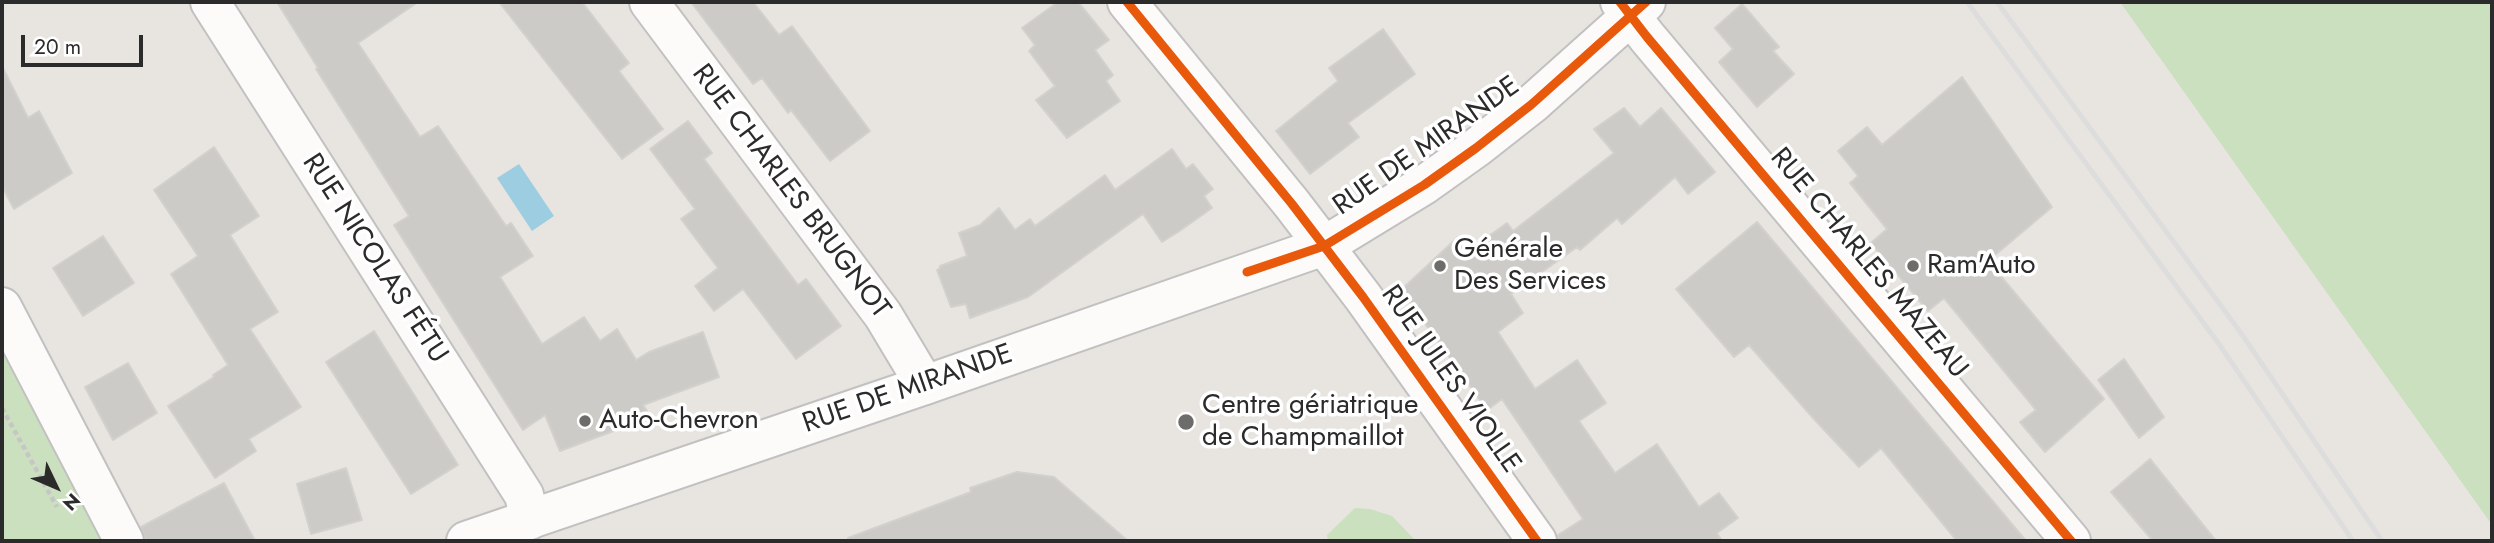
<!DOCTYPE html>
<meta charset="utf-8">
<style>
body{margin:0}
#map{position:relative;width:2494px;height:543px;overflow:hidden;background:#e8e5e1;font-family:Jost,sans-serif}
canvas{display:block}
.frame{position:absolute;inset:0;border:4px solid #2b2b2b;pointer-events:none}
.north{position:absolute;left:21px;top:452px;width:70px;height:70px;-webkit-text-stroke:5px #fff;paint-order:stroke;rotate:134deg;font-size:19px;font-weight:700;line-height:28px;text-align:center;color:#2b2b2b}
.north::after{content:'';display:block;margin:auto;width:24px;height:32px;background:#2b2b2b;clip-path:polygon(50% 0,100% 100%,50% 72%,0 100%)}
.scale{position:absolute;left:21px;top:35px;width:122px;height:32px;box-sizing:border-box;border:4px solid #2b2b2b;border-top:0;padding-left:9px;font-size:21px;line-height:24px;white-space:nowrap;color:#2b2b2b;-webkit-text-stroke:5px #fff;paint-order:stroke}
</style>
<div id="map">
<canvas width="2494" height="543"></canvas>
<div class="frame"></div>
<div class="north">N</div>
<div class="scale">20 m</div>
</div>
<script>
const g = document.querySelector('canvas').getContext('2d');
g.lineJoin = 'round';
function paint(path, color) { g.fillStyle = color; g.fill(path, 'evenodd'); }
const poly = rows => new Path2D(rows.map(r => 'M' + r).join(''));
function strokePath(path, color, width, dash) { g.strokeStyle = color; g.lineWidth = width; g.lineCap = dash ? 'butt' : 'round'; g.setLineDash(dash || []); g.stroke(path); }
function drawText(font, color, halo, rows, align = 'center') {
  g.font = font + ' Jost,sans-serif'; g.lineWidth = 7; g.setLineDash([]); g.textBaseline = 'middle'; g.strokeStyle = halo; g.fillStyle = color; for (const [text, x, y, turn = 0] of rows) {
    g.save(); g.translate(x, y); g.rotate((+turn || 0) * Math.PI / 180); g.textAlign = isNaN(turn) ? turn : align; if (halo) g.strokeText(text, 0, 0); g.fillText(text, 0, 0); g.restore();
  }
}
paint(poly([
 [2120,2,2492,2,2492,525],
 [2,329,111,541,2,541],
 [1355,508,1370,509,1392,516,1416,541,1328,541,1327,535]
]), '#cbe0be');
paint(poly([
 [519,164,554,216,532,231,497,178]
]), '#9dcde1');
const building = poly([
 [277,2,418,2,358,43,420,137,438,126,506,226,511,223,533,256,500,277,542,344,584,317,600,341,617,329,636,360,649,352,703,332,719,377,643,405,651,417,560,451,545,415,523,430,394,225,409,216,316,69,318,68,277,2],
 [499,2,582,2,629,63,619,71,663,129,622,159,499,2],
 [691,2,753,2,779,35,792,26,870,131,830,161,791,110,788,113,762,78,753,84,691,2],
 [1058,2,1078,2,1109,40,1095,50,1113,75,1106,81,1120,101,1067,138,1036,100,1055,86,1029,51,1035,45,1022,28,1058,2],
 [1742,4,1779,47,1773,51,1794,74,1757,107,1719,62,1733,49,1715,28,1742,4],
 [1383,29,1415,74,1348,123,1359,137,1310,174,1276,131,1338,81,1329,68,1383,29],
 [2,66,28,118,39,111,72,173,14,209,2,186,2,66],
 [1962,77,2052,207,1988,261,2104,399,2045,452,2020,422,2036,410,1944,298,1928,311,1871,243,1887,229,1850,183,1858,176,1838,151,1867,127,1882,145,1962,77],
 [1624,108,1640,127,1661,108,1715,172,1688,194,1675,177,1622,224,1617,218,1580,250,1577,247,1511,294,1523,313,1498,332,1535,389,1577,360,1606,403,1579,421,1615,473,1657,444,1699,507,1719,493,1738,518,1717,533,1722,541,1558,541,1558,535,1583,519,1502,399,1487,410,1401,290,1458,237,1468,251,1507,223,1513,231,1614,153,1594,129,1624,108],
 [688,121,712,153,704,159,798,285,806,279,841,326,796,359,743,289,714,311,695,286,718,268,681,219,695,209,650,149,688,121],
 [214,147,259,216,230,235,278,312,250,329,301,407,249,439,256,451,215,478,168,406,214,377,213,375,228,365,171,274,198,256,154,190,214,147],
 [1172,149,1186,169,1193,164,1213,189,1204,196,1212,208,1178,232,1162,242,1143,214,1028,297,970,318,966,304,951,307,937,270,940,268,940,266,967,256,959,233,980,225,999,208,1015,230,1030,219,1035,226,1105,175,1115,190,1172,149],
 [1757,222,1996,505,2026,541,1957,541,1881,448,1859,467,1813,418,1749,345,1734,357,1676,289,1757,222],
 [103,236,134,283,83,316,53,268,103,236],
 [374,331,458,465,411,494,326,362,374,331],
 [2124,359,2164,417,2139,438,2098,380,2124,359],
 [128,363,157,413,113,440,85,387,128,363],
 [2150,459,2216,541,2153,541,2111,492,2150,459],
 [346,468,362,520,311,534,297,484,346,468],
 [1017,472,1054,477,1128,541,849,541,848,538,971,492,970,488,1017,472],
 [224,483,255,541,146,541,141,527,224,483]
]);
paint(building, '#cdcbc8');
strokePath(building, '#d3d1cd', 2);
const street = poly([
 [210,2,524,495,530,520],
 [649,2,883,315,925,385],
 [1127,2,1292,204,1363,297,1537,541],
 [1620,2,1647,37,2071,541],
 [2,307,124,541]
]);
const secondary = poly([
 [466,541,925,385,1324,246,1424,185,1476,148,1532,104,1646,2]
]);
strokePath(street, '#c2c1c1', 42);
strokePath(secondary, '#c2c1c1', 42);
strokePath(poly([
 [2,408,57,507]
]), '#c6c6c6', 4.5, [5, 3.5]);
strokePath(street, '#fcfbfa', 38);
strokePath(secondary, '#fcfbfa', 38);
strokePath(poly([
 [1967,2,2219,344,2353,541],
 [1997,2,2241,333,2382,541]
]), '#deddde', 5);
strokePath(poly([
 [1127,2,1292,204,1363,297,1537,541],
 [1620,2,1647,37,2071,541],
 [1247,272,1324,246,1424,185,1476,148,1532,104,1646,2]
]), '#e8590c', 9);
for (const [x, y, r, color] of [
 [1440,266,7,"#6d6c6b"],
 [1913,266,7,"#6d6c6b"],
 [585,421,7,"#6d6c6b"],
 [1186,422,9,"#6d6c6b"]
]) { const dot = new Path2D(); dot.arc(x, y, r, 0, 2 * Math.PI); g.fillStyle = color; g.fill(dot); strokePath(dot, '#fff', 2.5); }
drawText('28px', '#2b2b2b', '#fff', [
 ["RUE DE MIRANDE",1427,147,-35],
 ["RUE CHARLES BRUGNOT",790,192,53],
 ["RUE NICOLAS FÉTU",374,259,57],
 ["RUE CHARLES MAZEAU",1868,264,50],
 ["RUE JULES VIOLLE",1450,380,55],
 ["RUE DE MIRANDE",908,390,-19]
]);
drawText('28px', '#2b2b2b', '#fff', [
 ["Générale",1454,250],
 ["Des Services",1454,282],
 ["Ram'Auto",1927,266],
 ["Centre gériatrique",1202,406],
 ["de Champmaillot",1202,438],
 ["Auto-Chevron",599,421]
], 'left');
</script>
